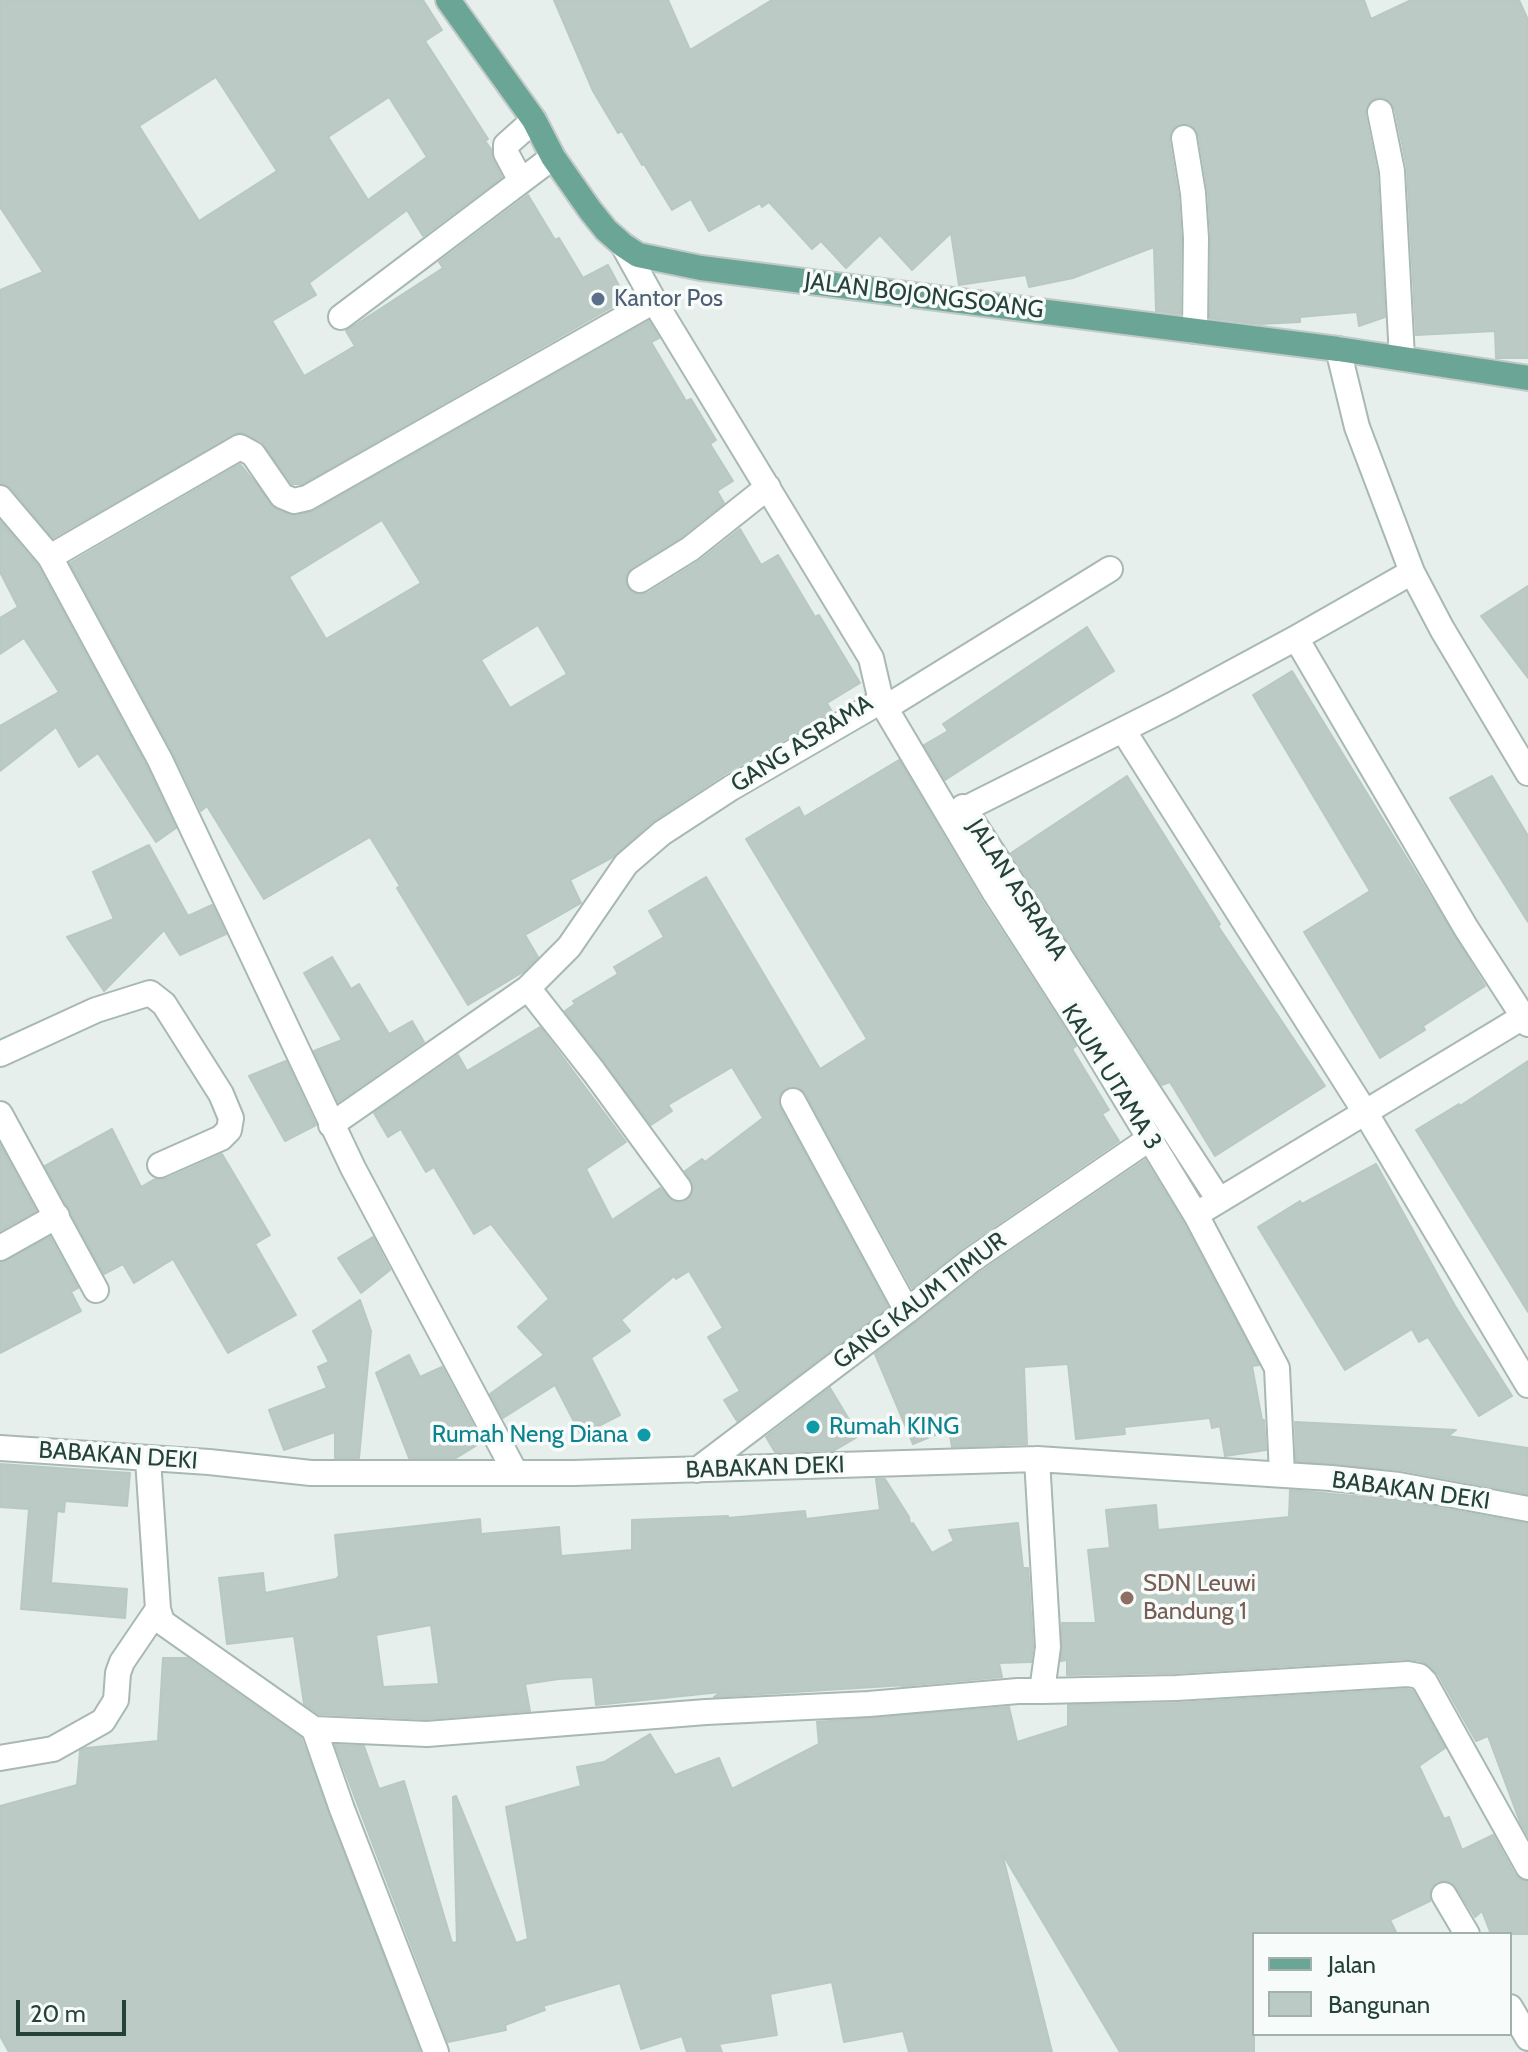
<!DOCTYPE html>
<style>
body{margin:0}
#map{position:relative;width:1528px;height:2052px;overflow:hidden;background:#e6efeb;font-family:Cabin,sans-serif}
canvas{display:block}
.legend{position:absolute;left:1252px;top:1932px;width:260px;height:104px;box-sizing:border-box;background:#f7fbf9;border:2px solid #a3b1ad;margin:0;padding:10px 14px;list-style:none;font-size:24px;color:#24423a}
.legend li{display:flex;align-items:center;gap:16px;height:40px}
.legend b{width:40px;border:2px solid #a3b1ad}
.scale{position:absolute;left:16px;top:2000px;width:110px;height:36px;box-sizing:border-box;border:4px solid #24423a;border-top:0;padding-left:10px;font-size:24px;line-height:28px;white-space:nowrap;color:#24423a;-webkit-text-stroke:6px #f7fbf9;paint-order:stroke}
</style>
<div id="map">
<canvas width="1528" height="2052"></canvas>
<ul class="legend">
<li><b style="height:10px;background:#6aa596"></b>Jalan</li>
<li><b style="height:22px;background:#bbcac4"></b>Bangunan</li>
</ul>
<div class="scale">20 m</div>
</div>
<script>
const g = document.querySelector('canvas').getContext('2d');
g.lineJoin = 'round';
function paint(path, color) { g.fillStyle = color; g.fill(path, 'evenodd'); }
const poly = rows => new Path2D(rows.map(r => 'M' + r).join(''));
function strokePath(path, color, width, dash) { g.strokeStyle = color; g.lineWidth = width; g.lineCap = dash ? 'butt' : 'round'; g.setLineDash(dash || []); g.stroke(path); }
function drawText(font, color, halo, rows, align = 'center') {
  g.font = font + ' Cabin,sans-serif'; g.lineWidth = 7; g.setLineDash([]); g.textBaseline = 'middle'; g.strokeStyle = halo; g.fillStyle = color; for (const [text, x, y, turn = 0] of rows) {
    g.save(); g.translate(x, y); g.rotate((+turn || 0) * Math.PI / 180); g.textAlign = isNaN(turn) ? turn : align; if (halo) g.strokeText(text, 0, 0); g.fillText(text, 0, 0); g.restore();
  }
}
const building = poly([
 [0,0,423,0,442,30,425,41,488,139,485,141,491,149,493,160,502,177,423,236,407,210,309,283,316,295,272,321,304,376,355,346,346,331,443,268,439,262,528,195,555,240,559,238,583,278,608,265,626,299,302,484,292,484,261,441,239,432,53,538,11,488,0,483,0,290,43,272,0,207,0,0],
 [216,77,277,171,199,221,139,126,216,77],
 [389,97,427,157,368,200,328,137,389,97],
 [554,0,668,0,690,50,772,0,1364,0,1371,19,1411,0,1519,0,1528,20,1528,358,1496,358,1495,331,1416,335,1407,168,1395,109,1385,98,1378,97,1371,100,1365,114,1377,173,1385,317,1359,326,1357,312,1300,317,1300,322,1260,324,1210,318,1211,238,1208,192,1199,136,1190,124,1175,126,1170,132,1169,140,1178,195,1181,238,1180,314,1156,311,1154,247,1073,278,1029,287,1026,275,959,285,951,233,912,270,880,235,846,268,821,241,812,249,769,202,762,207,760,203,709,231,691,199,672,210,644,164,642,165,622,131,618,133,593,91,554,0],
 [649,321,659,338,651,342,686,401,691,399,716,440,710,444,733,481,717,491,724,503,681,537,631,568,626,574,627,587,634,594,648,593,698,562,740,529,761,565,778,555,815,617,819,615,860,683,827,703,832,712,723,775,652,822,613,857,570,880,581,903,525,935,538,957,523,972,468,1005,397,888,400,886,370,837,264,899,207,806,201,811,173,753,70,563,240,464,276,509,296,516,314,511,649,321],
 [382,520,421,583,326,639,289,577,382,520],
 [538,625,567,674,510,708,481,660,538,625],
 [0,521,38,566,147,767,176,828,156,842,98,753,79,767,56,727,0,771,0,726,59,692,24,638,0,654,0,618,18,607,0,572,0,521],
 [1528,586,1528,678,1481,616,1528,586],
 [1087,627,1114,671,945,780,924,745,948,731,943,724,1087,627],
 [1292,671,1485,986,1423,1026,1425,1030,1380,1058,1304,932,1370,891,1253,695,1292,671],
 [899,760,982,901,1076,1046,1072,1049,1109,1110,1102,1114,1119,1141,961,1249,912,1288,806,1094,800,1088,787,1088,780,1094,780,1108,888,1307,737,1421,724,1400,740,1391,708,1337,723,1328,689,1271,676,1279,674,1276,621,1320,630,1331,591,1358,620,1415,581,1435,555,1385,503,1418,490,1394,544,1355,518,1327,549,1299,491,1224,474,1234,434,1167,426,1172,401,1129,388,1137,374,1113,458,1055,467,1071,540,1027,626,1142,586,1169,612,1220,660,1188,672,1201,680,1203,687,1200,694,1187,685,1171,702,1159,705,1162,763,1118,732,1067,668,1105,672,1111,651,1125,565,1011,575,1004,573,1001,618,974,614,967,664,937,649,911,706,877,820,1069,867,1039,746,839,799,807,804,817,899,760],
 [1127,776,1220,924,1218,926,1325,1086,1215,1156,1170,1082,1162,1085,1011,853,1127,776],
 [1492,776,1528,836,1528,922,1450,798,1492,776],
 [149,845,188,916,212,905,226,934,180,955,164,930,104,991,67,937,114,919,93,872,149,845],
 [332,957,351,989,359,984,389,1034,412,1021,424,1042,338,1102,314,1051,342,1040,304,973,332,957],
 [286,1061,316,1125,285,1141,249,1076,286,1061],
 [1528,1061,1528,1312,1416,1130,1459,1104,1460,1106,1528,1061],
 [112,1129,141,1187,155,1179,166,1179,222,1154,270,1235,255,1244,296,1315,228,1353,173,1259,134,1283,123,1264,104,1274,45,1166,112,1129],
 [0,1145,36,1211,0,1231,0,1145],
 [1145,1160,1183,1222,1259,1365,1252,1366,1262,1420,1264,1420,1266,1450,1225,1456,1220,1426,1212,1428,1210,1418,1124,1427,1125,1434,1076,1439,1068,1364,1024,1367,1027,1444,952,1447,949,1429,913,1444,875,1354,979,1273,1145,1160],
 [1376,1164,1455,1306,1512,1396,1479,1416,1428,1337,1419,1342,1412,1329,1345,1370,1258,1227,1300,1201,1302,1204,1376,1164],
 [50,1237,78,1288,71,1292,81,1311,0,1353,0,1263,50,1237],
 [373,1237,390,1270,361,1293,338,1258,373,1237],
 [360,1300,371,1331,359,1458,335,1458,335,1432,284,1450,269,1410,327,1388,318,1367,329,1362,313,1331,360,1300],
 [409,1355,420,1377,442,1367,482,1442,456,1458,409,1458,376,1373,409,1355],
 [830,1388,859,1436,835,1450,775,1452,766,1437,830,1388],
 [1295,1422,1456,1430,1448,1436,1528,1448,1528,1494,1401,1470,1296,1461,1295,1422],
 [0,1464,130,1473,127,1506,65,1501,64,1512,57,1511,51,1583,127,1589,125,1618,21,1609,29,1509,0,1507,0,1464],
 [876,1479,885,1479,909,1517,910,1524,913,1523,932,1553,954,1541,949,1530,1018,1523,1023,1568,1028,1568,1033,1646,1031,1662,999,1663,1002,1677,902,1686,906,1685,714,1697,721,1692,596,1705,593,1677,559,1679,525,1684,530,1711,427,1719,319,1714,304,1704,294,1636,227,1644,219,1578,263,1573,265,1593,336,1579,339,1576,335,1535,480,1519,481,1534,559,1527,561,1556,632,1550,632,1520,728,1516,728,1518,805,1511,806,1519,880,1510,876,1479],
 [431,1625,439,1684,383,1687,376,1635,431,1625],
 [1290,1490,1397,1500,1528,1524,1528,1836,1520,1822,1488,1736,1476,1741,1438,1674,1422,1661,1407,1659,1175,1673,1067,1675,1067,1660,1061,1661,1062,1623,1096,1623,1088,1550,1110,1548,1106,1510,1156,1505,1158,1530,1289,1517,1290,1490],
 [163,1658,187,1658,301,1738,420,2052,9,2052,0,2036,0,1806,77,1785,80,1751,86,1748,158,1741,163,1658],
 [1407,1689,1413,1691,1445,1748,1419,1766,1444,1819,1449,1817,1462,1850,1493,1835,1515,1875,1528,1882,1528,1934,1491,1934,1482,1911,1475,1917,1456,1887,1445,1880,1431,1887,1430,1901,1390,1920,1397,1934,1254,1934,1254,2052,1120,2052,1002,1853,1052,2052,909,2052,903,2031,844,2042,832,1982,770,1994,777,2035,719,2044,722,2052,687,2052,682,2036,641,2049,620,1983,543,2006,545,2010,505,2025,506,2030,448,2042,335,1745,364,1746,379,1789,404,1781,452,1943,457,1942,453,1797,456,1796,516,1943,528,1939,506,1807,581,1786,577,1767,604,1762,650,1734,675,1775,719,1758,732,1789,819,1744,817,1722,1009,1707,1017,1742,1068,1726,1068,1705,1177,1703,1407,1689]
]);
paint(building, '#bbcac4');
strokePath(building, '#b8c9c2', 2);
const minor = poly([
 [1380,112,1392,171,1402,358],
 [1184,138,1193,193,1196,238,1195,331],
 [521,181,506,153,506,145,534,120],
 [623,245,654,301,871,658,881,701,995,893,1091,1042,1196,1215,1277,1368,1282,1474],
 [341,317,553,157],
 [1338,349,1357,427,1412,572,1442,629,1528,773],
 [0,498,50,557,240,447,253,454,282,496,294,501,307,498,654,301],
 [50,557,160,760,353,1168,515,1472],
 [640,580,690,549,768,487],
 [1296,638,1466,928,1528,1024],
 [885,708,1110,569],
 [1123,730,1365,1112,1528,1385],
 [963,807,1219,1200],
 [953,815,1172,705,1296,638,1412,572],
 [528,988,594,1072,679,1188],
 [0,1054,96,1010,150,993,164,1004,221,1094,231,1118,229,1130,221,1138,160,1165],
 [793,1101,907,1311],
 [0,1114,96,1290],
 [331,1125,528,988,569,947,626,864,662,833,731,788,881,701],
 [1205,1209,1528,1014],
 [0,1248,57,1216],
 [0,1448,209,1462,311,1473,574,1473,1037,1459,1331,1478,1399,1485,1528,1509],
 [148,1459,158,1609,162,1622,314,1729,427,1734,706,1712,869,1704,1018,1691,1042,1691,1048,1647,1037,1459],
 [697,1470,907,1311,970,1261,1149,1139],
 [1042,1691,1176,1688,1408,1674,1419,1676,1425,1682,1528,1867],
 [314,1729,342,1809,436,2052],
 [0,1758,53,1749,103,1721,116,1700,118,1673,122,1662,158,1609],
 [1444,1895,1467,1934],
 [1510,2007,1528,2038]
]);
const major = poly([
 [448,0,534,120,553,157,590,210,606,230,623,245,638,255,701,268,1338,349,1528,378]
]);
strokePath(minor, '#a8b8b2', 28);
strokePath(major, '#c2cac8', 28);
strokePath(minor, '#fff', 24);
strokePath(major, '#6aa596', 24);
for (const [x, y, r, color] of [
 [598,299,8,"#5c6f8a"],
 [813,1427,8,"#0f9aa8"],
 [644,1435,8,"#0f9aa8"],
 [1127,1598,8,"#8d6e63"]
]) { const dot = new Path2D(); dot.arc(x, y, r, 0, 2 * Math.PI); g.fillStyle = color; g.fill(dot); strokePath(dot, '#f7fbf9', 3); }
drawText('24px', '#24423a', '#f7fbf9', [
 ["JALAN BOJONGSOANG",924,296,7],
 ["GANG ASRAMA",802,744,-32],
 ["JALAN ASRAMA",1017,890,57],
 ["KAUM UTAMA 3",1111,1077,58],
 ["GANG KAUM TIMUR",920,1301,-37],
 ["BABAKAN DEKI",118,1456,4],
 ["BABAKAN DEKI",765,1468,-2],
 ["BABAKAN DEKI",1411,1491,8]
]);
drawText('24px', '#4e5e75', '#f7fbf9', [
 ["Kantor Pos",614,299]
], 'left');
drawText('24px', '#0d838f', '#f7fbf9', [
 ["Rumah KING",829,1427],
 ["Rumah Neng Diana",628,1435,"right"]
], 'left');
drawText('24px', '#785e54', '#f7fbf9', [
 ["SDN Leuwi",1143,1584],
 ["Bandung 1",1143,1612]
], 'left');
</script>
